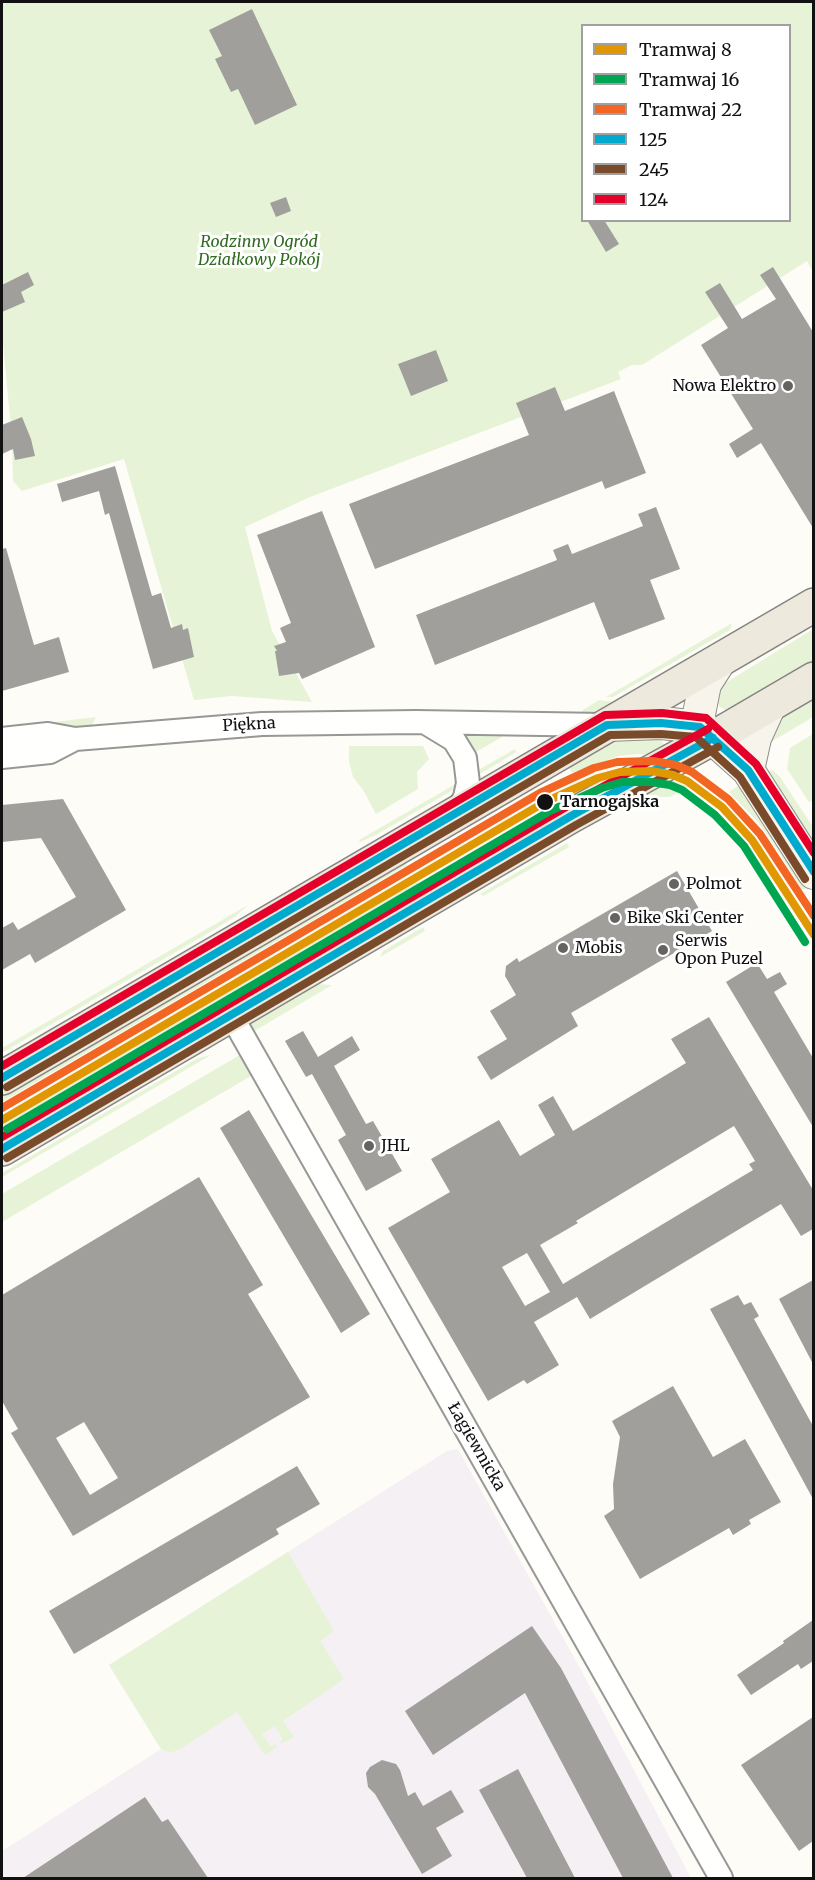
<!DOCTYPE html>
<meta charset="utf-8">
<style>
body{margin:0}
#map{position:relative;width:815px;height:1880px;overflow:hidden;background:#fdfcf7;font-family:Merriweather,serif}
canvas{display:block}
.frame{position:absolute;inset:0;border:3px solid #111;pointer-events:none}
.legend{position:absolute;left:581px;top:24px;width:210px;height:198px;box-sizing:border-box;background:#fff;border:2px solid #a0a0a0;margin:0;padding:8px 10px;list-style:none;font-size:18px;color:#111}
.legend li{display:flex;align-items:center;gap:12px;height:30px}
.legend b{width:30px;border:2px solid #a0a0a0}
</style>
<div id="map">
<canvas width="815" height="1880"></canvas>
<div class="frame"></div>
<ul class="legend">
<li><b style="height:8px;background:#e09702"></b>Tramwaj 8</li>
<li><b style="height:8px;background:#00a651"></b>Tramwaj 16</li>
<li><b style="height:8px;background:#f26522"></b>Tramwaj 22</li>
<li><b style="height:8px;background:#00a9ce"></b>125</li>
<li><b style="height:8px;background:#7a4b2a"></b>245</li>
<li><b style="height:8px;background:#e4002b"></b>124</li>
</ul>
</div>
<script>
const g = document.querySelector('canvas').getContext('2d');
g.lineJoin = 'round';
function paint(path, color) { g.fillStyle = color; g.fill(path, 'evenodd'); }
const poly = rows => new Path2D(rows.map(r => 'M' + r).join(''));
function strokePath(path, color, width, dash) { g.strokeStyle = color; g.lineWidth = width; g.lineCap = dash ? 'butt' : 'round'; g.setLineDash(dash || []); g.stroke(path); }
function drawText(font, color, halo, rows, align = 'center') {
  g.font = font + ' Merriweather,serif'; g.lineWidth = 6; g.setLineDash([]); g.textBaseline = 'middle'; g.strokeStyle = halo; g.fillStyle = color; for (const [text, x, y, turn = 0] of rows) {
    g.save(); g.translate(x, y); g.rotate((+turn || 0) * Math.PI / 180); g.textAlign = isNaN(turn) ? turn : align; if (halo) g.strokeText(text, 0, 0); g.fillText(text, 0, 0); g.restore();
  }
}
paint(poly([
 [458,1449,581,1670,691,1878,2,1878,2,1851,161,1749,109,1665,447,1451]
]), '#f5f0f3');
paint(poly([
 [2,2,813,2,813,272,807,261,642,365,632,365,618,372,621,379,310,497,245,527,272,631,312,702,232,696,194,700,124,459,22,491,13,481,12,439,2,332],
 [582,26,790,26,790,220,582,220],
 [732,623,730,630,613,697,606,697],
 [813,629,813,665,730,712,720,707,717,702,717,691,722,685],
 [728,636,727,639,612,707,582,714,583,710,599,700,613,702,620,699],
 [813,693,813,717,764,746,768,727],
 [96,717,92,725,42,730,46,723],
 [499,734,502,734,502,737,474,753,464,735],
 [813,734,813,800,809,802,787,769,790,748],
 [620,738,660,739,665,746,656,755,637,754,619,756,572,773,565,760,588,749],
 [349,746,423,746,429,759,417,772,418,789,376,814,363,790,353,777,349,762],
 [515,749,516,751,515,753,475,777,475,772],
 [773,770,780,777,813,827,813,843,775,785,768,771],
 [667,777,689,787,670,797,638,797],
 [459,782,458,787,376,835,360,842,359,840],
 [740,785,756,809,806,888,802,890,773,843,757,821,729,792],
 [567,843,569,847,483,896,480,894],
 [402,856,407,865,2,1102,2,1091],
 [416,880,422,890,2,1135,2,1124],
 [248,905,236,916,217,928,2,1053,2,1048],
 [423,927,425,931,380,957,383,951],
 [315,984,332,985,251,1033,250,1027,252,1019],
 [245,1052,256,1073,2,1222,2,1194],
 [211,1055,2,1177,2,1173,87,1123,198,1058],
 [288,1552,334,1631,320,1641,344,1679,283,1721,294,1737,281,1744,280,1742,283,1739,275,1726,262,1734,271,1747,275,1744,277,1747,265,1755,237,1712,182,1748,170,1753,161,1749,109,1665]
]), '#e7f3d7');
paint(poly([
 [252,9,297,105,255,125,238,89,231,92,215,59,222,56,209,30],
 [286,197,291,211,276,217,270,203],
 [587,220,604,220,619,244,606,252],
 [773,267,813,332,813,528,761,443,737,458,729,444,753,429,701,345,728,328,705,292,720,283,742,319,776,299,760,275],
 [28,272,34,285,21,292,25,302,2,312,2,285],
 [436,350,448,381,411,396,398,364],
 [555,387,565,411,614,391,646,473,605,489,602,481,375,569,349,504,529,435,516,403],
 [22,417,31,439,35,456,15,460,13,449,2,454,2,425],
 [115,466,152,596,161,593,171,628,182,624,183,630,188,628,194,657,153,669,109,513,105,515,99,491,62,502,57,484],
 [656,507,680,569,650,580,665,619,609,640,594,602,435,665,416,615,557,560,553,550,568,544,572,554,643,526,638,514],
 [322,511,375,647,302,679,299,673,279,676,275,651,277,651,274,646,286,642,280,628,291,623,257,535],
 [6,548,34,645,59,637,69,672,2,691,2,549],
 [63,799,126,910,35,963,30,954,2,970,2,928,13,922,18,930,76,897,41,838,2,842,2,805],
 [677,871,712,931,571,1013,578,1026,491,1080,477,1057,507,1039,490,1011,516,995,505,976,506,966,517,958,519,962],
 [757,963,767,979,780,972,787,984,774,992,813,1058,813,1127,726,982],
 [709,1017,813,1190,813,1229,801,1236,781,1204,590,1319,577,1297,534,1322,559,1365,527,1384,524,1380,488,1401,388,1228,450,1192,431,1159,499,1120,520,1156,555,1135,538,1105,553,1096,573,1131,686,1063,671,1039],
 [734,1126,755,1161,749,1164,753,1170,563,1284,540,1245,578,1223,576,1221],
 [527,1253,550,1292,525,1306,502,1267],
 [303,1031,318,1057,352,1036,360,1050,334,1066,366,1124,373,1121,402,1171,366,1191,338,1140,346,1135,312,1074,306,1077,285,1041],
 [249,1110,370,1314,341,1333,220,1128],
 [199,1177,263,1285,248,1294,310,1397,73,1536,11,1433,18,1429,2,1401,2,1295],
 [84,1422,118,1478,90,1495,56,1438],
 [813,1280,813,1364,779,1299],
 [738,1295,744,1305,751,1302,759,1316,754,1319,813,1426,813,1499,710,1309],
 [673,1386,713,1457,745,1439,781,1502,749,1520,751,1524,733,1535,729,1528,640,1579,604,1516,614,1509,613,1484,620,1437,612,1421],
 [297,1466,320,1504,276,1529,279,1534,74,1654,49,1611],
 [813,1620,813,1661,801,1669,798,1664,751,1695,737,1675,784,1643,783,1641],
 [532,1626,561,1668,673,1878,623,1878,525,1693,433,1755,405,1711],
 [813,1717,813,1841,799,1851,741,1765],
 [382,1760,396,1764,400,1770,408,1796,415,1792,423,1806,451,1790,464,1812,436,1828,452,1856,422,1874,375,1794,368,1787,366,1773,370,1767],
 [518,1769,575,1878,527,1878,479,1790],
 [145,1797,162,1822,168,1819,208,1878,23,1878]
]), '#a19f9c');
const street = poly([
 [426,723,454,740,465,758,468,783,465,797,457,812],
 [2,739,48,734,75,739,262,724,416,722,605,725],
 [2,757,50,752,75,739],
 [231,1015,721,1878]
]);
const secondary = poly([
 [607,725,661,723,700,727,748,770,814,873],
 [700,727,699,714,705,684,721,659],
 [748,770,755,738,770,705]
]);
const primary = poly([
 [2,1078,814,605],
 [2,1149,571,816,713,738,814,679]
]);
strokePath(street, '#979795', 26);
strokePath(secondary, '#8e8d8b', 34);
strokePath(primary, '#858482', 36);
strokePath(street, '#fffffe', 22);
strokePath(secondary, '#f6f4eb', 32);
strokePath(primary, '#ede9dc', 33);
strokePath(poly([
 [2,1078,607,725,661,723,700,727,748,770,814,872],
 [2,1149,571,816,713,738]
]), '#00a9ce', 8);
strokePath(poly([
 [7,1087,610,735,661,734,696,737,740,777,805,879],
 [7,1158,576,825,718,747]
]), '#7a4b2a', 8);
strokePath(poly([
 [2,1066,605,715,662,713,706,718,756,764,814,853],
 [2,1137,566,807,708,729]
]), '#e4002b', 8);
strokePath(poly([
 [2,1120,545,802,598,778,620,772,652,771,673,775,687,781,722,807,752,840,814,935]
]), '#e09702', 8);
strokePath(poly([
 [7,1129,550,811,602,788,622,782,651,782,670,785,682,790,715,815,744,846,805,942]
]), '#00a651', 8);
strokePath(poly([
 [2,1108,540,793,594,768,617,762,653,761,676,765,692,772,728,799,760,834,814,916]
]), '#f26522', 8);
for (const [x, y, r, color] of [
 [788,386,6,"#646362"],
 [545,802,9,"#111"],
 [674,884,6,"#646362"],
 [615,918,6,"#646362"],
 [563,948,6,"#646362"],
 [663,950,6,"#646362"],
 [369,1146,6,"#646362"]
]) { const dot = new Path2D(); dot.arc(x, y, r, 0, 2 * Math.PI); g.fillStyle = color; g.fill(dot); strokePath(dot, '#fff', 2); }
drawText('italic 16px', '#2f6b1f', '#fff', [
 ["Rodzinny Ogród",259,242],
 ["Działkowy Pokój",259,260]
]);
drawText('16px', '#111', '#fff', [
 ["Nowa Elektro",776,386,"right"],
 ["Polmot",686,884],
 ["Bike Ski Center",627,918],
 ["Serwis",675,941],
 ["Opon Puzel",675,959],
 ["Mobis",575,948],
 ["JHL",381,1146]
], 'left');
drawText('16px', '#111', '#fff', [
 ["Piękna",249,725,-3],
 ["Łagiewnicka",476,1447,60]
]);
drawText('bold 16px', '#111', '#fff', [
 ["Tarnogajska",560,802]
], 'left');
</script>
